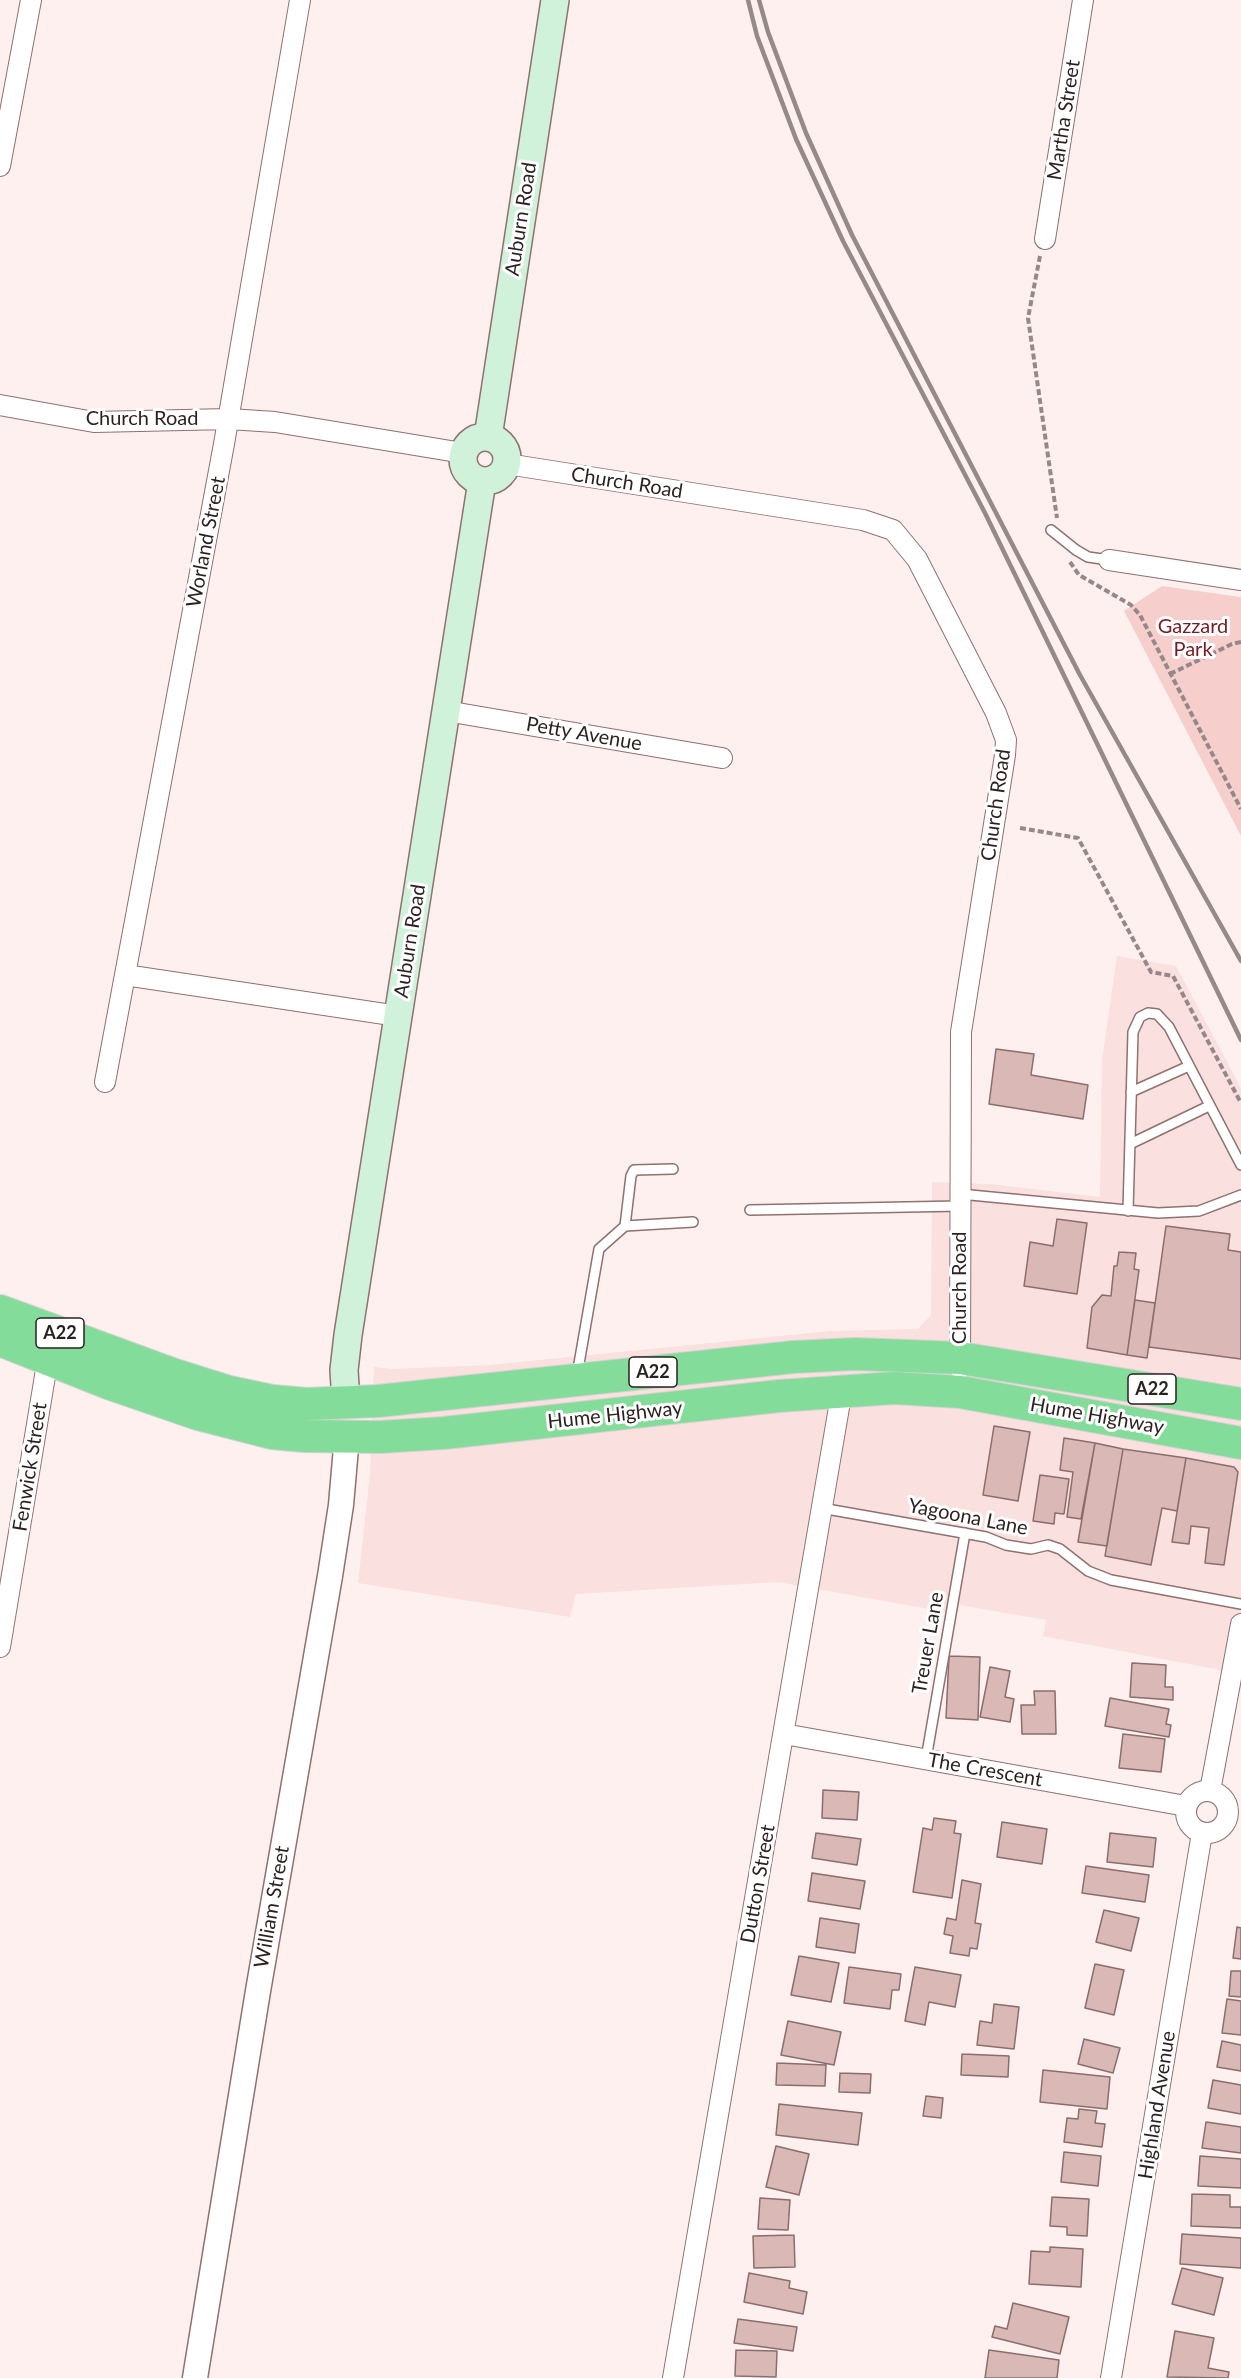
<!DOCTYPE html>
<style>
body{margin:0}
canvas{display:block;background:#fef0ef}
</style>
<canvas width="1241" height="2378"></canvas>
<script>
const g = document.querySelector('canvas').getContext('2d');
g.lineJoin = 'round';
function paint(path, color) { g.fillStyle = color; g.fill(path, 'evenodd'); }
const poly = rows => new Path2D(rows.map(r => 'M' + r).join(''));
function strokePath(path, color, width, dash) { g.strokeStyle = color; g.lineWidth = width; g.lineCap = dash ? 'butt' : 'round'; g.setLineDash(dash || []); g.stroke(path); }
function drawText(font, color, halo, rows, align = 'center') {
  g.font = font + ' Lato,sans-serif'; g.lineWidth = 6; g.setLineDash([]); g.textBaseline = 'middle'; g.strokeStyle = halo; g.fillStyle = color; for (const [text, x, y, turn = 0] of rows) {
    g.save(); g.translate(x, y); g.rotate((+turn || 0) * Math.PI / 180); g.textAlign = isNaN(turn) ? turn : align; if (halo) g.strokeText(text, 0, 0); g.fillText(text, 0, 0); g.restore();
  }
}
paint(poly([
 [1117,956,1176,966,1241,1088,1241,1674,1043,1636,1046,1620,959,1605,957,1614,778,1582,576,1594,570,1617,358,1583,370,1474,374,1367,393,1369,490,1365,830,1331,918,1329,931,1315,932,1182,991,1184,1100,1197,1102,1060]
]), '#fae0df');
paint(poly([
 [1162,586,1241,597,1241,836,1124,611]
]), '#f6cfcd');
const building = poly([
 [996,1049,1034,1054,1031,1075,1088,1085,1083,1119,989,1104,996,1049],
 [1057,1219,1087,1223,1077,1294,1024,1286,1030,1242,1053,1246,1057,1219],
 [1166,1226,1230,1234,1228,1250,1241,1252,1241,1359,1149,1347,1166,1226],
 [1119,1252,1136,1253,1134,1269,1139,1270,1127,1355,1087,1348,1092,1307,1102,1295,1111,1296,1114,1266,1117,1266,1119,1252],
 [1135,1300,1155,1303,1147,1358,1127,1355,1135,1300],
 [994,1426,1030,1432,1018,1501,983,1495,994,1426],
 [1064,1438,1095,1443,1081,1519,1067,1517,1073,1472,1060,1470,1064,1438],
 [1095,1443,1123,1449,1107,1546,1078,1542,1095,1443],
 [1123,1449,1186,1458,1177,1511,1162,1508,1151,1565,1105,1556,1123,1449],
 [1186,1458,1234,1467,1238,1472,1224,1565,1205,1563,1209,1528,1191,1526,1189,1544,1172,1542,1186,1458],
 [1040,1475,1069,1479,1064,1514,1055,1513,1054,1524,1033,1521,1040,1475],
 [949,1656,980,1657,978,1720,946,1718,949,1656],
 [1132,1663,1166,1665,1165,1687,1173,1687,1173,1700,1130,1697,1132,1663],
 [990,1667,1010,1671,1005,1697,1014,1699,1010,1722,980,1717,990,1667],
 [1034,1691,1055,1691,1056,1734,1022,1734,1021,1705,1035,1705,1034,1691],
 [1110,1698,1169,1709,1166,1724,1171,1725,1169,1737,1105,1726,1110,1698],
 [1123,1734,1165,1739,1161,1772,1119,1768,1123,1734],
 [823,1790,859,1792,857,1820,822,1818,823,1790],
 [934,1818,956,1821,954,1833,961,1834,952,1898,913,1892,923,1828,932,1830,934,1818],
 [1002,1822,1047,1829,1042,1864,997,1857,1002,1822],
 [816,1833,861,1839,857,1865,812,1858,816,1833],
 [1110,1833,1156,1838,1153,1867,1107,1862,1110,1833],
 [1086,1866,1149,1875,1145,1902,1082,1893,1086,1866],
 [812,1873,865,1881,860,1909,808,1901,812,1873],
 [962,1880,981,1884,975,1923,981,1924,977,1949,970,1948,969,1956,950,1953,953,1936,944,1934,947,1918,956,1920,962,1880],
 [1104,1910,1139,1918,1131,1951,1096,1942,1104,1910],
 [820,1918,859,1924,855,1953,816,1947,820,1918],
 [1237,1927,1241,1928,1241,1959,1233,1958,1237,1927],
 [799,1956,839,1963,831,2002,791,1995,799,1956],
 [1095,1964,1124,1970,1114,2015,1085,2008,1095,1964],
 [849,1967,901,1974,899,1990,892,1990,890,2009,844,2003,849,1967],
 [915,1967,961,1975,955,2007,929,2002,925,2025,905,2021,915,1967],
 [1231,1971,1241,1971,1241,1997,1229,1996,1231,1971],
 [1227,1999,1241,2001,1241,2035,1222,2033,1227,1999],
 [994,2004,1019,2007,1014,2049,977,2045,980,2021,992,2023,994,2004],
 [788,2021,841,2032,834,2065,781,2055,788,2021],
 [1084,2039,1120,2048,1113,2073,1078,2064,1084,2039],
 [1222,2041,1241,2045,1241,2071,1217,2067,1222,2041],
 [962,2054,1009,2056,1008,2077,961,2075,962,2054],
 [777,2063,826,2065,825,2086,776,2085,777,2063],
 [1043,2070,1110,2077,1107,2109,1040,2102,1043,2070],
 [840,2073,871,2074,870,2093,839,2092,840,2073],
 [1213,2080,1241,2085,1241,2114,1208,2108,1213,2080],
 [926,2096,943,2098,941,2118,923,2116,926,2096],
 [779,2104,862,2113,858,2145,776,2135,779,2104],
 [1079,2109,1097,2111,1095,2123,1105,2124,1102,2147,1064,2142,1067,2118,1078,2119,1079,2109],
 [1206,2122,1241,2127,1241,2153,1202,2148,1206,2122],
 [776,2146,809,2154,799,2195,766,2187,776,2146],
 [1064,2152,1101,2156,1098,2186,1061,2182,1064,2152],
 [1200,2156,1241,2159,1241,2188,1198,2186,1200,2156],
 [1192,2194,1230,2195,1230,2207,1241,2207,1241,2228,1191,2226,1192,2194],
 [1052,2197,1089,2199,1087,2236,1067,2235,1067,2227,1050,2226,1052,2197],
 [760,2198,790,2200,788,2230,758,2229,760,2198],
 [1182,2234,1241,2238,1241,2268,1180,2264,1182,2234],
 [794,2235,795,2267,754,2268,753,2236,794,2235],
 [1050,2247,1083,2249,1081,2287,1029,2284,1031,2251,1050,2252,1050,2247],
 [1182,2268,1223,2278,1214,2315,1172,2304,1182,2268],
 [749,2273,790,2281,789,2288,807,2292,803,2314,744,2302,749,2273],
 [1013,2303,1069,2317,1060,2354,992,2337,995,2326,1007,2329,1013,2303],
 [738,2319,797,2327,793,2351,734,2343,738,2319],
 [1175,2331,1214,2338,1208,2368,1229,2372,1228,2378,1167,2377,1175,2331],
 [736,2350,777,2351,776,2377,735,2376,736,2350],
 [989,2350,1059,2360,1057,2378,985,2378,989,2350]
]);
paint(building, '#d9b8b6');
strokePath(building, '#8b6d6c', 1.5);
const service = poly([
 [1051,530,1076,550,1088,557,1109,560],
 [1131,1092,1189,1066],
 [1130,1144,1209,1106],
 [960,1194,1158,1213,1199,1211,1241,1195],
 [750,1210,960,1206],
 [1128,1211,1133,1032,1140,1017,1148,1013,1157,1014,1169,1027,1241,1165],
 [625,1226,631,1176,634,1170,673,1169],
 [577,1375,599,1249,625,1226,693,1222],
 [821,1508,986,1537,1006,1545,1031,1549,1048,1545,1060,1549,1088,1571,1111,1580,1241,1604],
 [926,1759,965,1533]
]);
const minor = poly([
 [0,166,31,0],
 [1045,239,1083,0],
 [0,405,94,422,229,419,275,422,463,453],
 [507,464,863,520,893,530,917,559,996,713,1006,740,1005,755,961,1032,960,1368],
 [1109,560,1241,580],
 [446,711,722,758],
 [125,975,398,1016],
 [105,1082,224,444,300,0],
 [0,1647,48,1358],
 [784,1734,1186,1806],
 '1186 1812a21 21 0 1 1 42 0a21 21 0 1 1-42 0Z',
 [1210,1791,1241,1624],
 [673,2378,842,1390],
 [1111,2378,1202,1833]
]);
const tertiary = poly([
 [195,2378,258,1991,330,1576,341,1505,347,1436]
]);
const secondary = poly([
 '463 459a22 22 0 1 1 44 0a22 22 0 1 1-44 0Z',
 [488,437,555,0],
 [346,1402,344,1370,348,1335,482,481]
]);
const trunk = poly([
 [0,1311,172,1374,229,1392,272,1401,307,1404,378,1401,794,1357,855,1354,960,1358,1241,1404],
 [0,1340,108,1383,198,1414,272,1433,304,1436,380,1437,444,1433,779,1396,894,1388,960,1392,1241,1443]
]);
strokePath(service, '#8f716f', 12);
strokePath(minor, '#8f716f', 22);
strokePath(tertiary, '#8f716f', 27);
strokePath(secondary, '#8f716f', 30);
strokePath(trunk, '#d5d2d2', 34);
strokePath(poly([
 [1040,256,1028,318,1057,518],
 [1070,562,1079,575,1131,605,1140,615,1241,809],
 [1170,674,1232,644,1241,642],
 [1020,828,1078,838,1151,972,1173,976,1241,1103]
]), '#958888', 4, [6, 3]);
strokePath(service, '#fff', 9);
strokePath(minor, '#fff', 20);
strokePath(tertiary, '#fff', 24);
strokePath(secondary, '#d1f2da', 27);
strokePath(trunk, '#84dc9b', 32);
strokePath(poly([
 [748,0,757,36,796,139,843,241,985,513,1241,1040],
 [759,0,768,32,806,133,852,235,1080,675,1241,961]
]), '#968989', 4.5);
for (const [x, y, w] of [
 [60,1333,48],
 [653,1372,48],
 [1152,1389,48]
]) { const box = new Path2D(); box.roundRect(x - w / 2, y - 15, w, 30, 4.5); g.fillStyle = '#fff'; g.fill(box); strokePath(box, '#2b1f1f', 1.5); }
drawText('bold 18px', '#2b1f1f', null, [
 ["A22",60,1333],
 ["A22",653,1372],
 ["A22",1152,1389]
]);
drawText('20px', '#2b1f1f', '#fff', [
 ["Martha Street",1064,120,-81],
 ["Auburn Road",521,219,-81],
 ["Church Road",142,419],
 ["Church Road",627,483,9],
 ["Worland Street",206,542,-79],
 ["Petty Avenue",584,734,10],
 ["Church Road",996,805,-82],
 ["Auburn Road",410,941,-81],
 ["Church Road",960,1288,-90],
 ["Hume Highway",615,1415,-6],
 ["Hume Highway",1097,1416,10],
 ["Fenwick Street",30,1467,-81],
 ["Yagoona Lane",968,1517,11],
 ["Treuer Lane",928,1643,-80],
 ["The Crescent",985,1770,10],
 ["Dutton Street",758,1884,-80],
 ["William Street",272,1907,-80],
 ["Highland Avenue",1157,2105,-81]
]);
drawText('20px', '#791b22', '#fff', [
 ["Gazzard",1193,627],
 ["Park",1193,650]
]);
</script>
